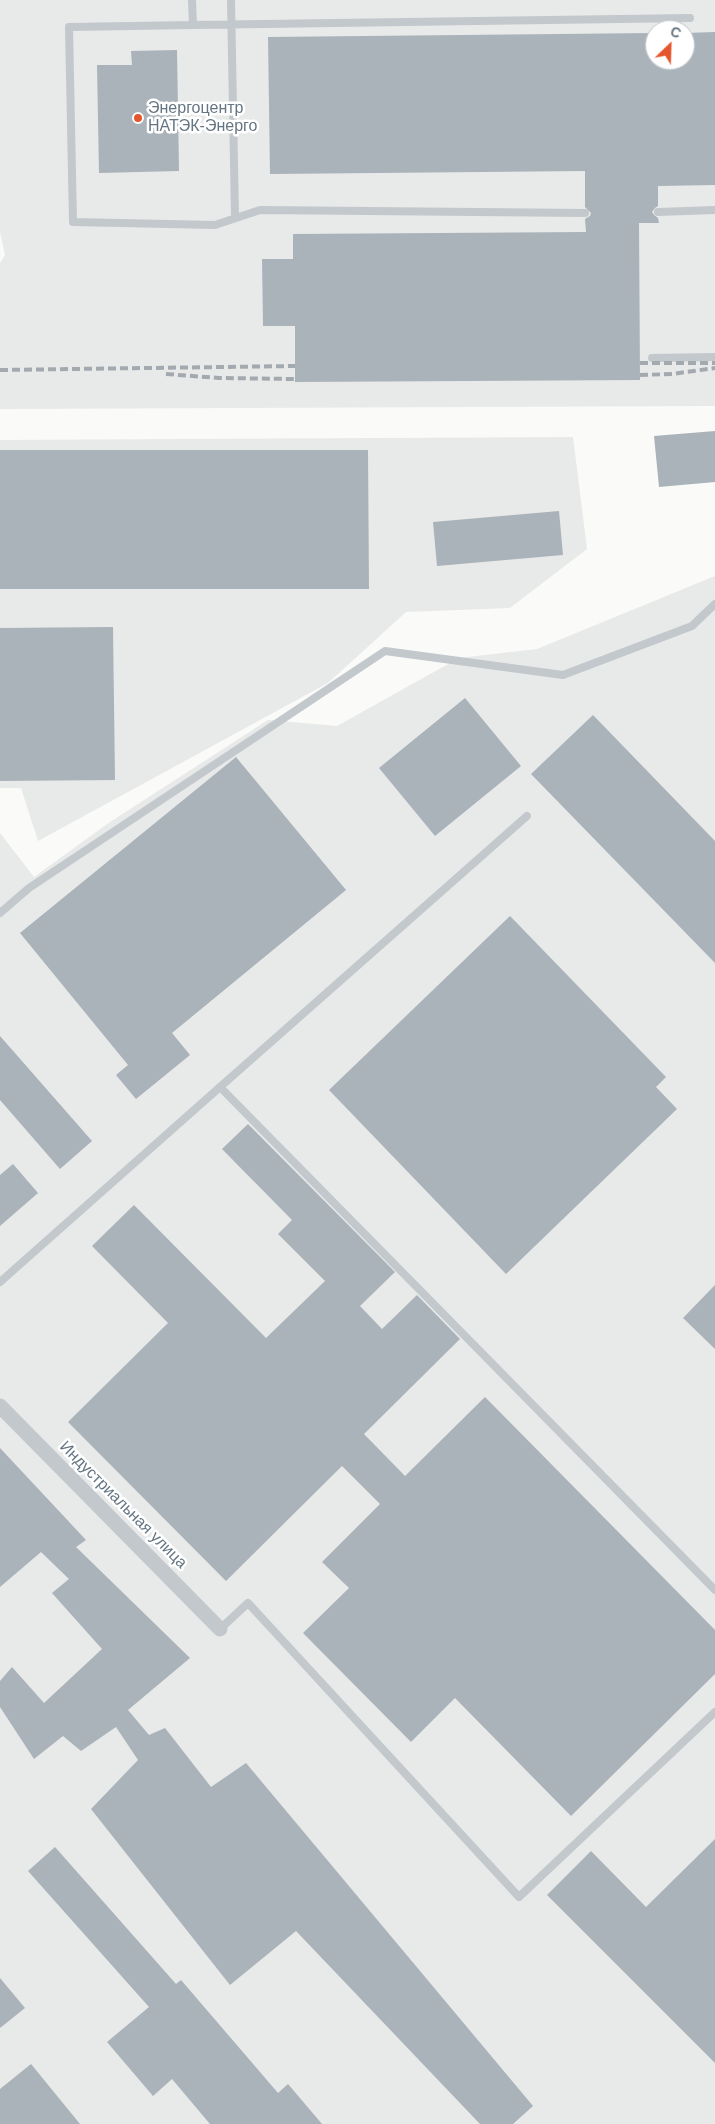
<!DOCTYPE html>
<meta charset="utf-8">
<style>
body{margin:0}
#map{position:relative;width:715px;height:2124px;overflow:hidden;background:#fafaf8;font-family:Arial,sans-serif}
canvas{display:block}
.north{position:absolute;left:645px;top:20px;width:50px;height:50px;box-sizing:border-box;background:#fff;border:1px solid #c1c8cd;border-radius:50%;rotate:24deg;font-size:14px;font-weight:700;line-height:20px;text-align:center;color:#657683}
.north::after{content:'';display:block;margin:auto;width:18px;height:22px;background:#e4572e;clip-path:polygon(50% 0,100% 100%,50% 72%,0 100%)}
</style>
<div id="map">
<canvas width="715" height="2124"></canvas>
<div class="north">С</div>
</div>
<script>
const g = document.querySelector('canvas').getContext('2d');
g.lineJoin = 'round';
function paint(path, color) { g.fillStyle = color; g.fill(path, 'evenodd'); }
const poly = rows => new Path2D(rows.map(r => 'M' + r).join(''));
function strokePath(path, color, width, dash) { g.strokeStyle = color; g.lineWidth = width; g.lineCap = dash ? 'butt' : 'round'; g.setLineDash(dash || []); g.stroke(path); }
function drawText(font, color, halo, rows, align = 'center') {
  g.font = font + ' Arial,sans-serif'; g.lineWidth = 5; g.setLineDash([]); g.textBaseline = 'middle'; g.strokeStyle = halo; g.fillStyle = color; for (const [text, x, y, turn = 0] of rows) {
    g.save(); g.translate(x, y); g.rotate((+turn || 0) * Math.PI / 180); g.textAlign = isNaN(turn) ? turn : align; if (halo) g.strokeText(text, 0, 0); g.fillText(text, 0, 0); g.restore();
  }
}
paint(poly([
 [0,0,715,0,715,406,0,409,0,263,5,255,0,232],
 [655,30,685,30,685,60,655,60],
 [573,437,587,549,510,608,406,612,328,683,38,841,21,788,0,788,0,440],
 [715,576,715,2124,0,2124,0,833,34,877,110,822,268,720,337,726,459,658,537,649]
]), '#e8e9e9');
paint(poly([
 [715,32,715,185,658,186,658,206,655,208,652,212,654,215,658,218,659,223,639,223,640,380,295,382,295,326,263,326,262,259,293,259,293,234,586,232,585,219,590,216,591,213,585,207,585,171,270,174,268,37,655,33,655,60,685,60,685,33],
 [177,50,179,171,99,173,97,65,132,65,131,51],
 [715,431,715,482,659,487,654,436],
 [0,450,368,450,369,589,0,589],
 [559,511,563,555,437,566,433,522],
 [113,627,115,780,0,781,0,628],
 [465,698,521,766,435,836,379,768],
 [593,715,715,841,715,963,531,774],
 [236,757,346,890,172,1033,190,1055,136,1099,116,1075,128,1065,20,933],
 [510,916,666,1077,656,1087,677,1109,506,1274,329,1090],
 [0,1036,92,1141,60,1169,0,1100],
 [248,1124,395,1272,360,1306,382,1329,417,1295,460,1339,364,1434,405,1476,485,1397,715,1630,715,1674,571,1816,455,1698,411,1742,303,1633,349,1588,322,1562,380,1504,342,1466,226,1581,68,1422,168,1323,92,1246,134,1205,266,1338,325,1281,278,1234,292,1220,222,1149],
 [13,1164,38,1193,0,1226,0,1175],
 [715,1285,715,1349,683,1318],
 [0,1448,86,1540,76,1547,190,1658,128,1710,149,1735,165,1728,211,1787,246,1763,533,2106,513,2124,480,2124,296,1931,230,1985,91,1809,138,1760,116,1727,81,1751,63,1736,34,1759,0,1707,0,1681,12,1667,44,1703,102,1649,52,1593,69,1579,41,1552,0,1587],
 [715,1839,715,2063,547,1895,591,1851,646,1907],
 [55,1847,176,1984,181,1980,278,2093,288,2084,322,2124,210,2124,172,2079,153,2096,107,2042,149,2007,28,1871],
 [0,1978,25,2008,0,2028],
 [31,2064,80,2124,0,2124,0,2089]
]), '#aab3b9');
strokePath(poly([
 [192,0,193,25,69,27,73,222,215,225,260,210,585,213],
 [231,0,235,217],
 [193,25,690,18],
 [658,212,715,210],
 [652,358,715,357],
 [0,913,29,888,385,651,563,675,692,626,715,604],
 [220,1087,527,816],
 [0,1282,220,1087,715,1590],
 [220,1629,248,1603,519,1897,715,1712]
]), '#c3c8cc', 8);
strokePath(poly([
 [0,1406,220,1629]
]), '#c3c8cc', 15);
strokePath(poly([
 [640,363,715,363],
 [0,370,295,366],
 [166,374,219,378,295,379],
 [640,375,672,374,715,368]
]), '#a2aab0', 4, [8, 4]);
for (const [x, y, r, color] of [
 [138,118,5,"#e4572e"]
]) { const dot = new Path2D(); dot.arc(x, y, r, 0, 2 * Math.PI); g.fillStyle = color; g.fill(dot); strokePath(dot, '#fff', 2); }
drawText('16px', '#657683', '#fff', [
 ["Энергоцентр",148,109],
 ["НАТЭК-Энерго",148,127]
], 'left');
drawText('16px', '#657683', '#fff', [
 ["Индустриальная улица",123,1505,45]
]);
</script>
